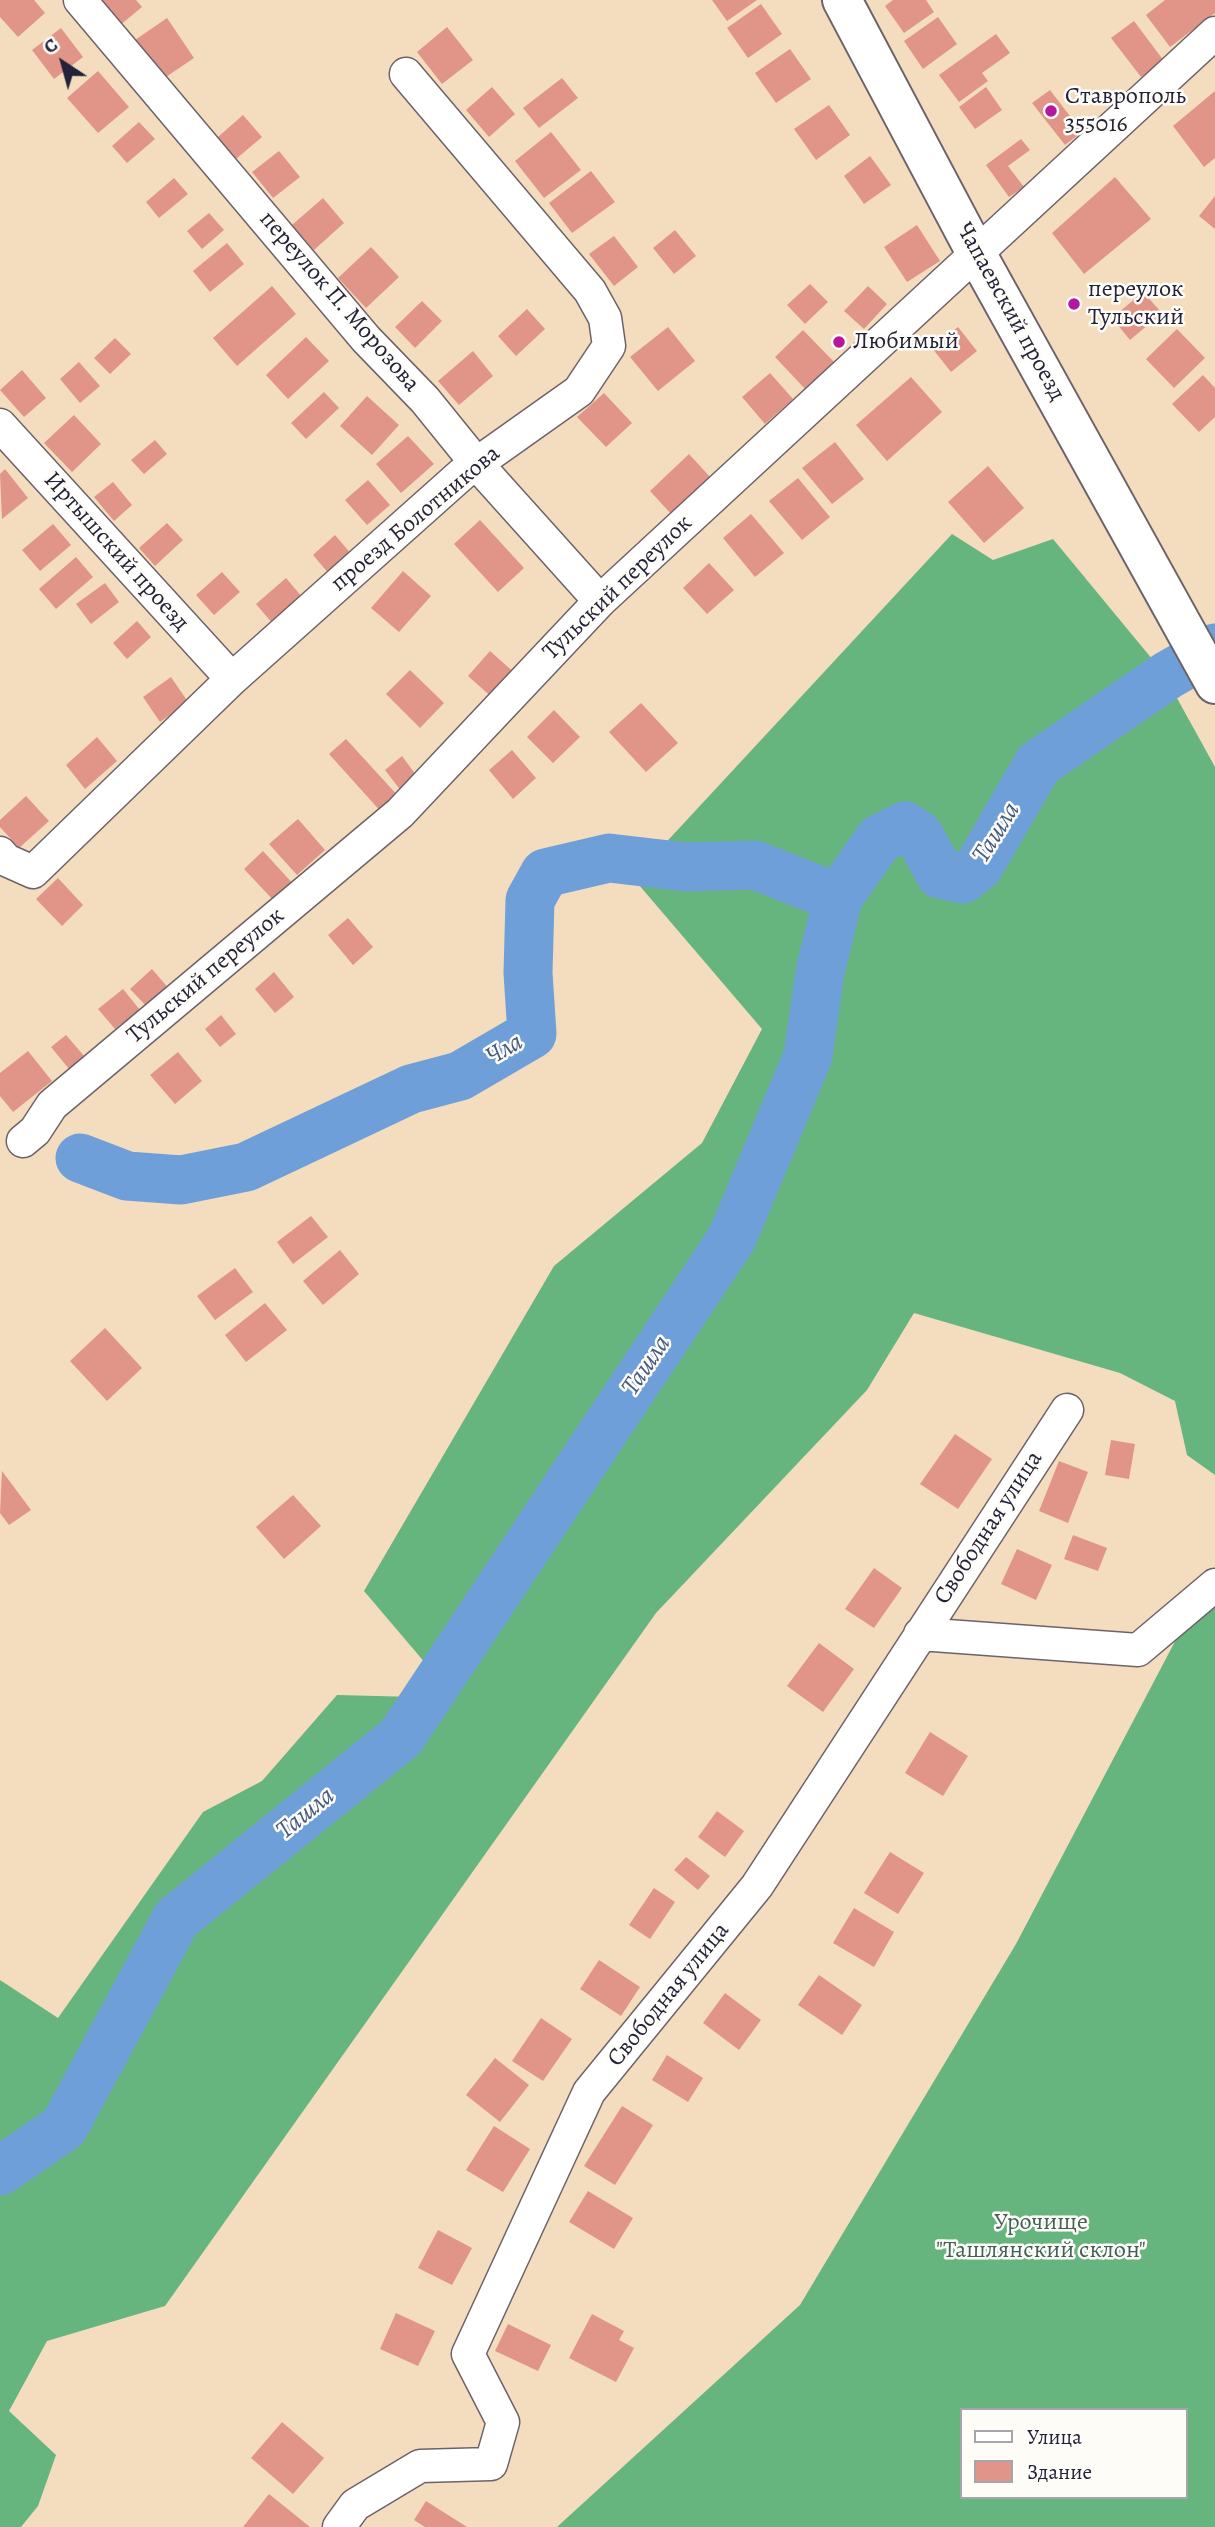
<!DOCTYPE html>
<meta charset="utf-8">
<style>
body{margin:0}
#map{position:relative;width:1215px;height:2527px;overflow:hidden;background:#f4dcbe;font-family:Alegreya,serif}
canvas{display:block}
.legend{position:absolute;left:960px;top:2408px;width:228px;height:91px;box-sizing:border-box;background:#fdfcf7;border:2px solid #a5a5ac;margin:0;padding:9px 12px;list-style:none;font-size:21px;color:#22223b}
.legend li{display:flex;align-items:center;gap:14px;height:35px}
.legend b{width:35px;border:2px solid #a5a5ac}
.north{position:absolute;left:28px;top:28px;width:70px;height:70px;-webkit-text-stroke:5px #fdfcf7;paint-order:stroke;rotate:324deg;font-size:19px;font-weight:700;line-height:28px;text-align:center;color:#22223b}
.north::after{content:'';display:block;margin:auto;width:24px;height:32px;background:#22223b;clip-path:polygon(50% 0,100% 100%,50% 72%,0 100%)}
</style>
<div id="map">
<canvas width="1215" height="2527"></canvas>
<ul class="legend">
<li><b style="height:9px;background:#fff"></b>Улица</li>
<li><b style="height:19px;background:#e19588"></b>Здание</li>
</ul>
<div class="north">С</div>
</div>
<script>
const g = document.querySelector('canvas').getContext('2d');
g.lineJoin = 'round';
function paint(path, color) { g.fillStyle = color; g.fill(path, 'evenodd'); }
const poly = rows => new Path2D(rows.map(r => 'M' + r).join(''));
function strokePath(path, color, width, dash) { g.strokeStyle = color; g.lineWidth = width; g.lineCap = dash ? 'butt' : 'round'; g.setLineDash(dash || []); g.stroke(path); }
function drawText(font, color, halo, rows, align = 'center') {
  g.font = font + ' Alegreya,serif'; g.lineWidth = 5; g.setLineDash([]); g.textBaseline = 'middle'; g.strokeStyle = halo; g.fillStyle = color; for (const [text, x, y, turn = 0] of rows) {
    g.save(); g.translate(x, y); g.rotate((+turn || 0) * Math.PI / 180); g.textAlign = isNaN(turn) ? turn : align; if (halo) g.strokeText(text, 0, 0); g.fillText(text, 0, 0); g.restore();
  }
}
paint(poly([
 [952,534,993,560,1053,539,1162,671,1215,767,1215,1475,1187,1455,1175,1401,1120,1373,914,1313,867,1390,656,1613,165,2306,47,2341,9,2411,56,2455,38,2506,21,2527,0,2527,0,1980,58,2018,203,1812,262,1781,337,1695,455,1698,364,1591,554,1266,702,1143,762,1029,633,878],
 [1215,1608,1215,2527,557,2527,800,2305,1016,1944,1181,1630],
 [961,2410,1185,2410,1185,2497,961,2497]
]), '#66b47e');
strokePath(poly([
 [80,1158,127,1176,181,1180,246,1167,411,1089,460,1076,532,1034,528,973,530,900,545,873,609,858,686,867,755,865,838,898],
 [0,2171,64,2127,176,1919,401,1737,732,1238,808,1056,820,972,838,898,879,839,905,826,919,835,940,874,963,879,979,866,1038,764,1168,675,1215,648]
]), '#6f9fd9', 49);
paint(poly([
 [0,0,34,0,45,13,18,37,0,17],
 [95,0,136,0,142,7,113,31],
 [712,0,757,0,727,21],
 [893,0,926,0,934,12,904,33,885,6],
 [1165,0,1215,0,1215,13,1170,47,1146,15],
 [761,4,782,34,748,58,727,28],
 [938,17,957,44,923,69,904,41],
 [167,18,194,58,163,79,135,40],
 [1134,21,1164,61,1141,77,1111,38],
 [447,27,473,60,442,84,417,52],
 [61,28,83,57,54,79,32,50],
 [996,34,1010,53,982,73,988,81,959,102,939,75],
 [790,49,811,79,776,103,755,73],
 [98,71,129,107,98,133,67,98],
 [562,78,578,98,539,128,523,108],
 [492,87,515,114,489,137,466,110],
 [986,87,1002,110,975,129,959,107],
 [1050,90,1082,132,1065,145,1032,103],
 [1215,91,1215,158,1204,167,1173,126],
 [829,105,850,135,816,160,794,129],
 [243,115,262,137,236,159,218,137],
 [139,122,155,139,127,163,112,146],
 [551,132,581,170,544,198,515,161],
 [1021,139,1030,150,1008,166,1024,187,1009,197,986,165],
 [279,151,300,177,273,198,252,172],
 [870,156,891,185,864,204,844,176],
 [591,171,615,202,572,233,549,203],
 [1115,177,1151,219,1084,274,1052,233],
 [174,178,188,194,159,218,146,202],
 [1215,196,1215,229,1199,216],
 [323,198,344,223,314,250,292,225],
 [209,213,224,230,202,249,187,231],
 [917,225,940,261,907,282,884,247],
 [675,230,696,256,674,274,653,248],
 [614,236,638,267,614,286,589,254],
 [227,243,244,264,210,292,193,271],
 [371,247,399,277,366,308,338,278],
 [810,284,828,302,805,324,787,305],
 [272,286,296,314,237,366,213,338],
 [868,286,887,304,864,329,844,311],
 [1143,292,1162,313,1130,340,1112,318],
 [422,301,442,321,415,348,395,327],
 [527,309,545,329,516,356,498,336],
 [668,327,695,361,658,391,630,357],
 [958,327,977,351,951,372,932,348],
 [1177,329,1205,358,1174,388,1146,359],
 [803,330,836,364,807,391,775,357],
 [306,337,329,361,288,399,266,375],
 [115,338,131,354,110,374,94,358],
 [473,351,493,376,459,405,438,381],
 [79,362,100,386,80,403,60,379],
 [22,370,46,398,24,417,0,390],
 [770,373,793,399,765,424,742,397],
 [1203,375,1215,388,1215,417,1199,432,1172,404],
 [911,377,942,412,887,461,856,425],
 [324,392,339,408,306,439,291,423],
 [604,393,632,423,606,447,577,417],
 [367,396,399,425,372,455,340,426],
 [74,415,101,444,72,472,44,443],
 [408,436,434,464,401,493,376,464],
 [155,440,167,454,144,474,131,460],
 [835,442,864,479,832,504,802,468],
 [689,454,711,478,672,515,650,491],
 [988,466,1024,508,984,543,948,502],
 [5,469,28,498,2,519,0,474],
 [798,478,830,517,802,540,769,501],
 [368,480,390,505,367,525,345,500],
 [113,482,132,505,114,521,94,497],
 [751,514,784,553,755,577,723,538],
 [480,520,524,568,498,592,454,544],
 [167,523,183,540,155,566,139,548],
 [53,524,71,545,40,571,22,550],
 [335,535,352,555,330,575,313,555],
 [76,557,93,577,56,609,39,589],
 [709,563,734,590,707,614,683,588],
 [403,571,431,596,399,632,371,608],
 [222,572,240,592,214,615,196,595],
 [286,578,303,598,273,624,256,604],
 [105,583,119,602,91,624,76,604],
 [137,621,151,637,127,659,113,643],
 [490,651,518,676,495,700,468,676],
 [410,670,444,703,420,728,386,694],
 [171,677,188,702,160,722,143,697],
 [641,703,678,743,646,772,609,732],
 [554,710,580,737,553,763,527,737],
 [97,737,117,761,85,789,66,765],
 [346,739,400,798,383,814,329,754],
 [512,750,536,778,513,799,489,770],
 [402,756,422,783,405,796,385,770],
 [26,796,49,821,19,848,0,827,0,820],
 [298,819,325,850,297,875,269,844],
 [263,851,295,886,276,903,244,869],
 [58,878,83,905,62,926,36,899],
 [348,918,373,947,353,965,328,935],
 [152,969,170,990,149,1009,130,989],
 [274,972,294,997,275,1013,255,989],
 [123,989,140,1010,115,1029,98,1009],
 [221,1015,236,1034,220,1047,205,1029],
 [66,1035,85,1057,70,1070,51,1047],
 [28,1051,52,1081,13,1112,0,1096,0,1073],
 [178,1052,202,1081,175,1104,150,1075],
 [311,1216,328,1237,293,1264,277,1242],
 [340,1250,359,1274,323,1305,303,1281],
 [235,1268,253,1292,215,1320,197,1296],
 [265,1303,287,1330,246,1362,225,1335],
 [105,1328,142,1368,107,1401,70,1361],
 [955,1434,992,1459,958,1509,920,1484],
 [1111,1440,1135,1444,1129,1479,1105,1475],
 [1059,1461,1088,1472,1068,1523,1039,1511],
 [2,1471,31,1510,9,1525,0,1513],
 [293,1495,321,1526,284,1559,256,1527],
 [1073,1535,1107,1548,1098,1571,1064,1559],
 [1017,1549,1052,1565,1036,1600,1001,1584],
 [874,1568,902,1588,874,1628,845,1609],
 [819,1643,854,1669,823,1712,787,1686],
 [930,1732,968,1756,943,1796,905,1773],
 [717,1811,744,1831,725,1857,698,1837],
 [890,1852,924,1873,898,1914,864,1893],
 [686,1857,710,1876,698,1890,674,1870],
 [654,1888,675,1902,650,1939,629,1925],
 [854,1908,894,1932,874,1967,833,1943],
 [599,1960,640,1987,621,2016,580,1989],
 [819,1975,862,2005,842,2035,798,2005],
 [725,1993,761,2020,739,2050,703,2023],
 [541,2018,572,2039,543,2081,512,2061],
 [667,2055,703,2078,688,2102,652,2080],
 [495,2058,529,2085,500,2122,466,2095],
 [622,2106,653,2125,615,2185,584,2166],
 [494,2126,530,2149,503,2192,466,2170],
 [588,2191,633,2218,614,2249,569,2222],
 [438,2230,472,2248,452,2285,418,2268],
 [396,2313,435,2331,418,2366,380,2349],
 [592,2314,624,2331,619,2340,634,2348,616,2382,569,2358],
 [508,2324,551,2345,538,2371,495,2351],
 [282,2422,324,2458,293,2494,251,2458],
 [269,2494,310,2527,243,2527],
 [426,2501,467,2527,425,2527,414,2520]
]), '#e19588');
const minor = poly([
 [80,0,366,339,425,400,476,463,600,601],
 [0,425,232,679],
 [0,853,6,860,33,872,232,679,462,474,579,391,609,346,605,318,590,291,406,74],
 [23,1141,35,1131,52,1105,400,813,600,601,1215,33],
 [920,1634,1138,1650,1215,1585],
 [339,2527,355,2505,420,2466,491,2464,503,2422,468,2354,589,2092,757,1886,1067,1410]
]);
const major = poly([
 [842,0,976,253,1215,684]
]);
strokePath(minor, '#6c6369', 35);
strokePath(major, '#6c6369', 42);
strokePath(minor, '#fff', 32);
strokePath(major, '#fff', 38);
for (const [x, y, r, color] of [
 [1051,111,7,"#b5179e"],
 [1074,304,7,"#b5179e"],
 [839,342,7,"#b5179e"]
]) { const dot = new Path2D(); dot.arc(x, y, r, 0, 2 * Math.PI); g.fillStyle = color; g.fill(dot); strokePath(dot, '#fdfcf7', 2.5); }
drawText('24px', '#22223b', '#fdfcf7', [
 ["Ставрополь",1065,97],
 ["355016",1065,125],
 ["переулок",1088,290],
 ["Тульский",1088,318],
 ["Любимый",853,342]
], 'left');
drawText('24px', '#22223b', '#fdfcf7', [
 ["переулок П. Морозова",339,302,49],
 ["Чапаевский проезд",1010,312,61],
 ["проезд Болотникова",416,519,-40],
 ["Иртышский проезд",116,552,48],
 ["Тульский переулок",618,588,-44],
 ["Тульский переулок",206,976,-40],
 ["Свободная улица",989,1528,-57],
 ["Свободная улица",669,1995,-51]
]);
drawText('24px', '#42605a', '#fdfcf7', [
 ["Урочище",1041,2223],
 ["\"Ташлянский склон\"",1041,2251]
]);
drawText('italic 26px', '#455a82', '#fdfcf7', [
 ["Ташла",997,833,-58],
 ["Чла",505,1050,-31],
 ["Ташла",647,1366,-56],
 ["Ташла",306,1814,-39]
]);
</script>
